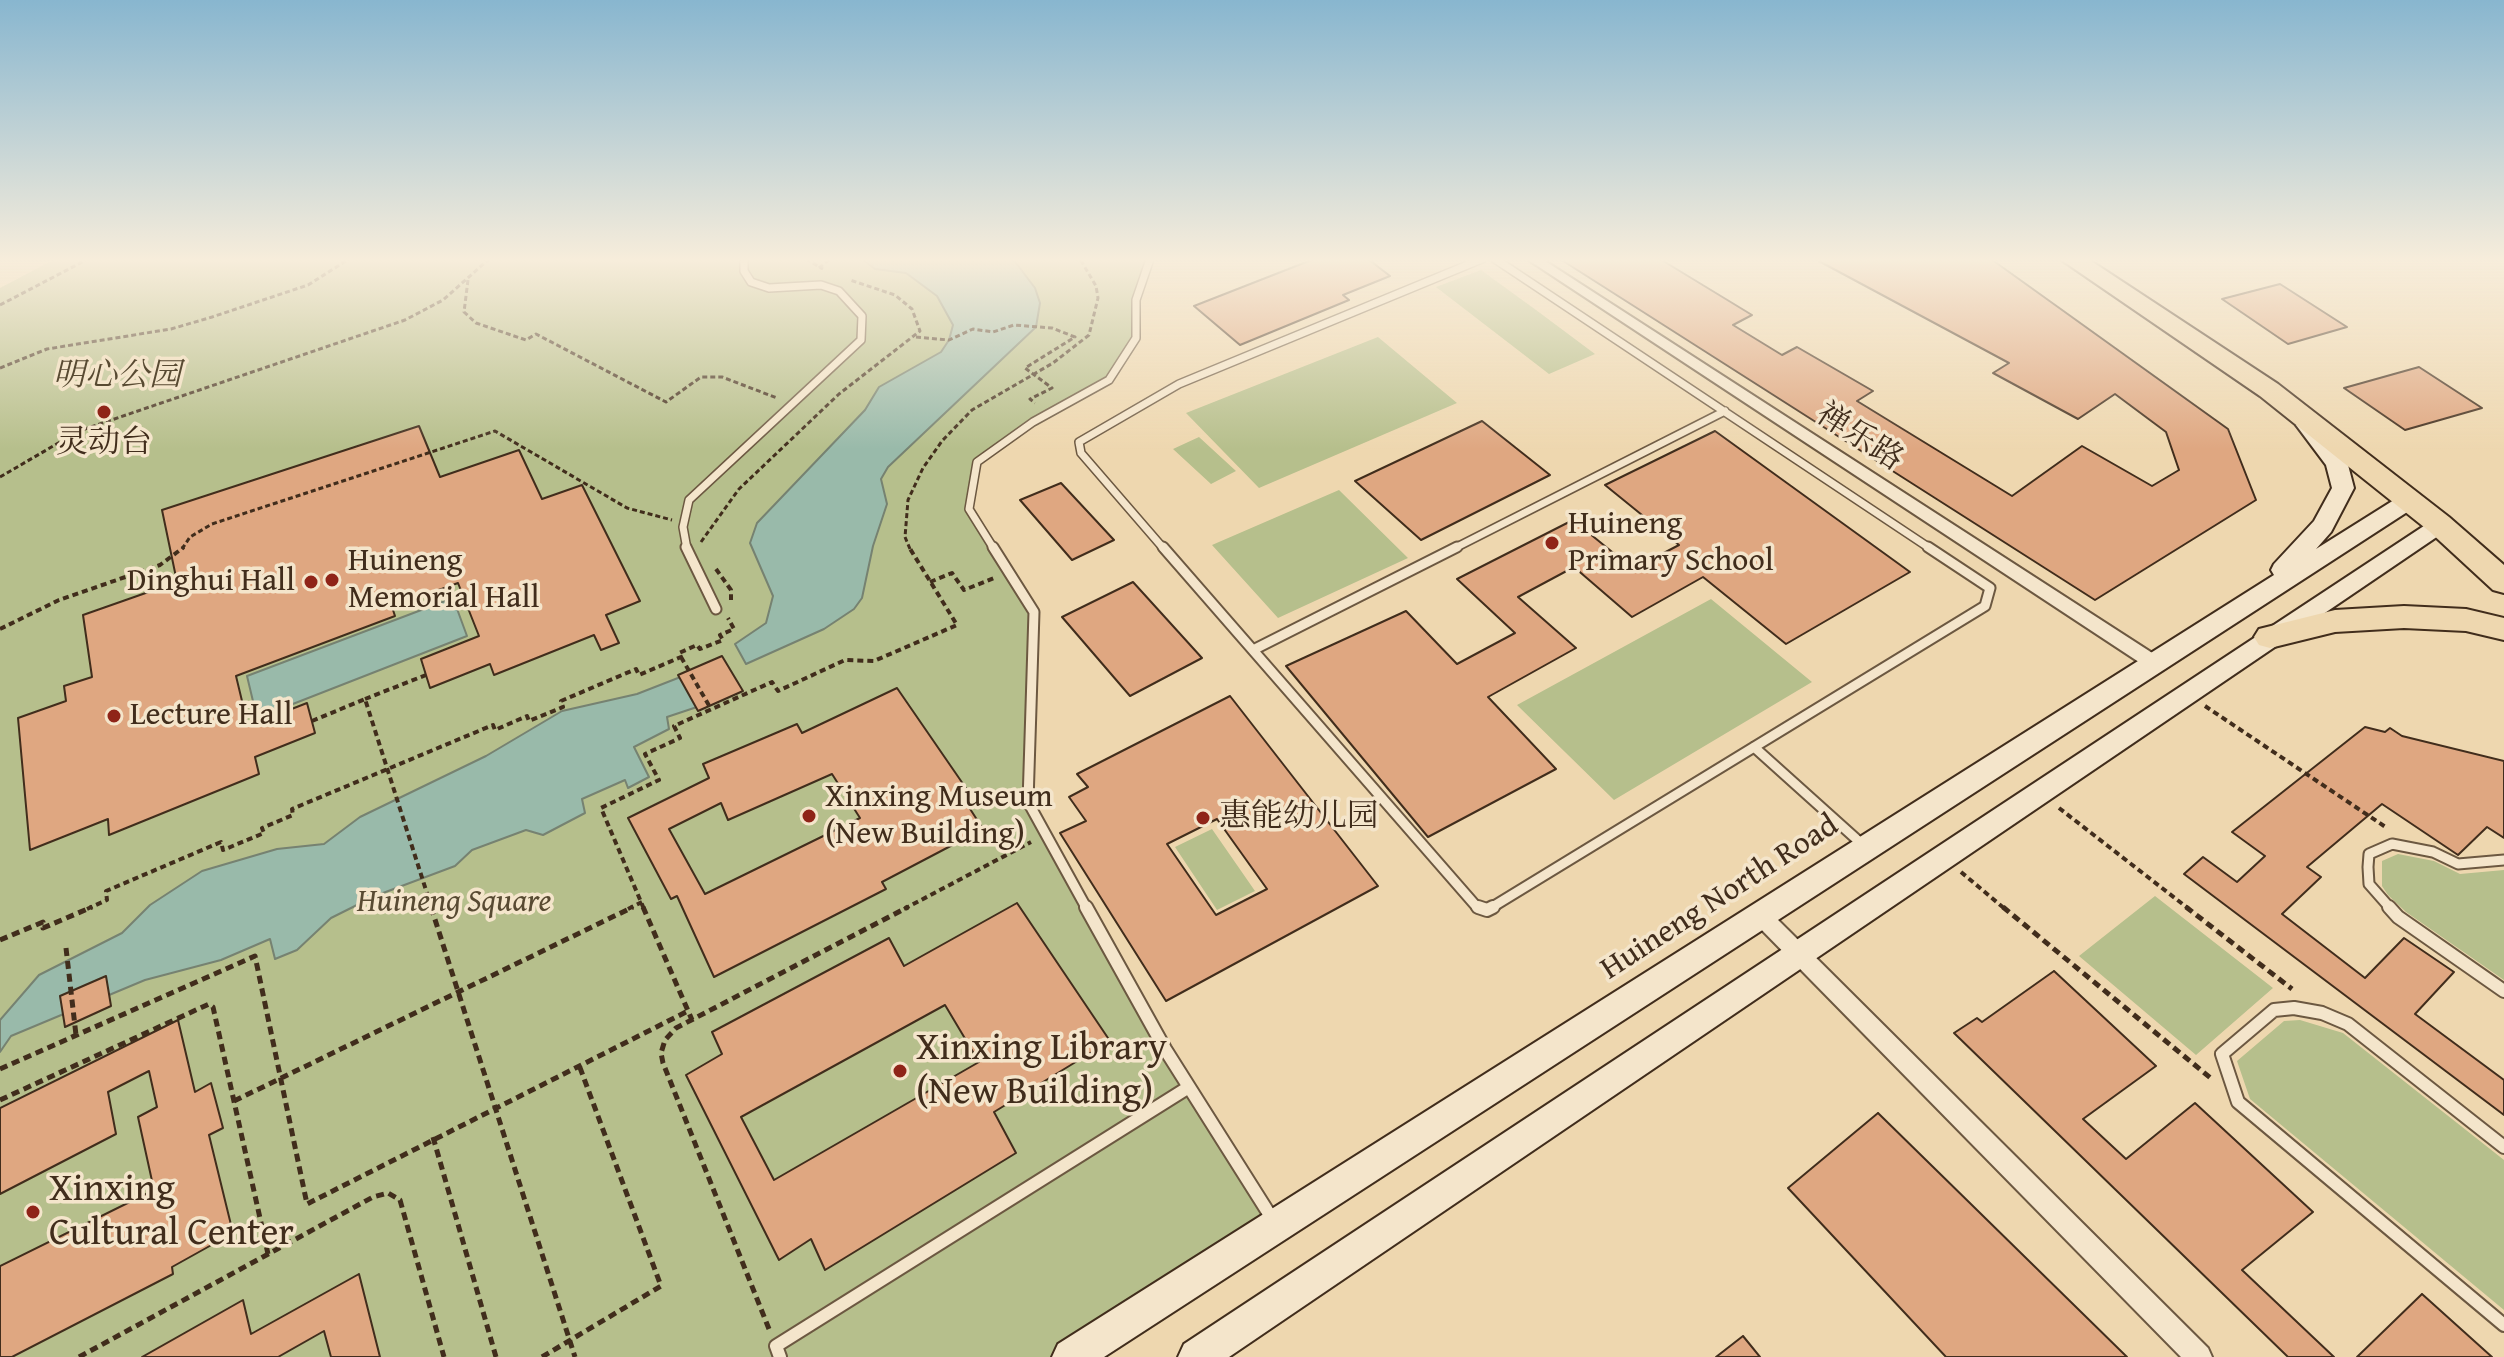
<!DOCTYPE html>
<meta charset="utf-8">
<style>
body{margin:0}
canvas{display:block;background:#eed7af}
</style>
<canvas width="2504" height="1357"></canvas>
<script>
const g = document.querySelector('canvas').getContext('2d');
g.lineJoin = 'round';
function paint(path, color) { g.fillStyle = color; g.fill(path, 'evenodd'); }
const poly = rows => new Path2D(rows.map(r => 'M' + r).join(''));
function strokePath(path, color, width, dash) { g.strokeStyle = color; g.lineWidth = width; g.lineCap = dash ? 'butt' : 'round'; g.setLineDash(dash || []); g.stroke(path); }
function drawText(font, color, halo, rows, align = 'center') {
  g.font = font + ' "Gentium Book Plus","Noto Serif SC",serif'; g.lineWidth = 7; g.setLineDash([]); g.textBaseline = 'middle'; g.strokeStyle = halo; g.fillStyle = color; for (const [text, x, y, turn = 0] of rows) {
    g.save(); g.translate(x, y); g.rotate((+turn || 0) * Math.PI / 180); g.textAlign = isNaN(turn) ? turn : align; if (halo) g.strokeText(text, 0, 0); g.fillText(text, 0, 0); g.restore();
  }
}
paint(poly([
 [55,259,1150,259,1136,300,1136,338,1109,380,1033,422,977,462,970,509,1034,612,1028,802,1165,1049,1277,1226,1071,1357,0,1357,0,288],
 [1481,270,1536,310,1595,354,1549,374,1436,287],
 [1378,337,1457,403,1259,488,1186,413],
 [1199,437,1236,471,1211,484,1173,449],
 [1339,490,1408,558,1278,618,1212,545],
 [1711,599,1812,682,1614,800,1517,705],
 [1212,829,1255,891,1217,910,1175,847],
 [2398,854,2434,861,2460,874,2504,870,2504,980,2406,912,2388,895,2382,886,2382,861],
 [2155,896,2273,988,2196,1055,2079,956],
 [2300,1020,2343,1033,2504,1160,2504,1310,2250,1099,2237,1061,2284,1021]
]), '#b6bf8c');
const water = poly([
 [862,259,1013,259,1035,288,1040,303,1036,327,888,467,881,479,887,504,873,546,862,598,854,609,824,629,746,664,735,644,766,623,773,596,750,543,757,523,865,410,879,387,941,352,949,340,953,325,937,296,906,273,875,269,862,259],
 [453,598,467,636,257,718,247,676,453,598],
 [701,669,697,707,667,717,669,729,634,747,649,777,628,788,625,780,582,799,585,813,543,835,526,830,472,850,455,866,375,896,331,918,297,950,275,959,270,939,221,960,145,980,11,1036,0,1052,0,1020,39,975,122,933,150,905,202,871,277,849,324,844,360,817,486,756,562,711,637,694,701,669]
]);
paint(water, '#99baaa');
strokePath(water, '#768271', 2);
const building = poly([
 [1314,259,1368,259,1390,276,1343,295,1349,300,1240,345,1194,306,1314,259],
 [1560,259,1660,259,1752,315,1733,325,1782,355,1797,347,1873,391,1857,401,2012,496,2082,446,2152,486,2179,470,2166,432,2115,394,2078,419,1993,373,2009,363,1815,259,1991,259,2228,429,2256,500,2095,600,1560,259],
 [2280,284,2347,327,2288,344,2222,299,2280,284],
 [2419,367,2482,408,2405,430,2344,388,2419,367],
 [1482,421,1550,475,1421,540,1355,481,1482,421],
 [419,426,440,477,519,450,542,499,582,485,640,601,606,615,619,643,601,650,594,635,494,675,490,664,430,688,421,659,479,636,458,583,392,607,395,616,236,676,248,726,307,703,315,733,255,757,259,774,109,835,108,819,30,850,18,718,66,701,64,686,92,677,83,615,177,582,162,510,419,426],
 [1715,431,1910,572,1786,644,1703,577,1632,617,1574,567,1518,597,1576,648,1488,697,1556,769,1428,837,1286,666,1406,611,1457,664,1515,633,1457,579,1573,520,1633,569,1679,545,1605,485,1715,431],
 [1061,483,1114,540,1072,560,1020,500,1061,483],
 [1133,582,1202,658,1130,696,1062,617,1133,582],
 [722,656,743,691,698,711,678,675,722,656],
 [897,688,970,794,963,798,983,829,882,882,886,889,714,977,677,896,671,899,628,818,709,778,703,764,797,724,802,733,897,688],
 [832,774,860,818,705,894,669,829,721,803,728,820,832,774],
 [1230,696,1378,886,1166,1001,1060,833,1086,821,1069,797,1088,787,1077,774,1230,696],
 [1217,819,1267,889,1216,915,1167,844,1217,819],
 [2365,727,2385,732,2390,728,2402,736,2504,761,2504,838,2487,827,2458,855,2382,804,2307,867,2321,877,2282,914,2365,978,2404,938,2454,972,2415,1014,2504,1080,2504,1115,2184,874,2203,857,2237,882,2265,856,2232,832,2365,727],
 [1017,903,1110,1041,994,1112,1016,1153,825,1270,811,1239,779,1260,686,1075,722,1054,712,1032,889,938,904,966,1017,903],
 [945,1005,979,1062,774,1180,741,1117,945,1005],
 [2054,971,2156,1066,2083,1119,2126,1159,2195,1103,2313,1212,2242,1270,2334,1357,2288,1357,1954,1033,1977,1018,1982,1022,2054,971],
 [106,976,111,1006,65,1027,60,996,106,976],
 [178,1020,195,1092,211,1083,223,1128,209,1135,233,1233,172,1267,173,1274,12,1357,0,1357,0,1266,154,1190,138,1117,157,1107,149,1071,108,1092,116,1134,0,1194,0,1108,178,1020],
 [1878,1113,2127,1357,1946,1357,1788,1188,1878,1113],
 [359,1274,380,1357,331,1357,324,1331,278,1357,142,1357,243,1300,251,1334,359,1274],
 [2422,1294,2492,1357,2357,1357,2422,1294],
 [1743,1336,1760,1357,1716,1357,1743,1336]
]);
paint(building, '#dfa781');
strokePath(building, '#412d1c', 2);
const laneFar2 = poly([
 [1495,259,1931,549],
 [687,549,683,527,689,500,861,340,862,316,839,291,821,285,769,288,751,282,744,271,744,259],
 [994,549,969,509,977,462,1033,422,1109,380,1136,338,1136,300,1150,259],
 [1164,549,1081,453,1079,442,1179,384,1482,259],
 [1453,549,1725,411]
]);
const laneFar1 = poly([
 [686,547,716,609],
 [993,547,1034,612,1028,802,1087,909],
 [1163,547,1476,906,1483,909],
 [1253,650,1457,547],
 [1754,747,1863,845],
 [1489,909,1985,606,1990,588,1928,547],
 [2391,909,2369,884,2368,867,2369,854,2392,844,2433,852,2458,864,2504,860]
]);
const lane = poly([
 [1086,907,1165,1049,1273,1220],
 [1478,907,1487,910,1493,907],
 [2389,907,2398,917,2504,991],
 [2504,1147,2348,1024,2322,1013,2294,1008,2274,1010,2222,1054,2238,1102,2504,1325],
 [780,1357,776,1346,1189,1087]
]);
const street = poly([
 [1527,259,1542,259,2160,658,2163,663,2160,668,2148,668,1527,259],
 [1760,906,1767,909,2208,1348,2212,1357,2181,1357,1753,921,1750,915,1753,909,1760,906]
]);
const secondary = poly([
 [2307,418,2326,431,2348,465,2354,488,2331,532,2316,549,2402,495,2418,495,2422,500,2418,505,1104,1357,1052,1357,1058,1344,2274,575,2271,570,2274,564,2314,521,2332,488,2326,465,2296,425,2307,418],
 [2439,516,2447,518,2451,524,2447,530,1229,1357,1178,1357,1184,1344,2439,516]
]);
const highway = poly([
 [2060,259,2088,259,2278,384,2449,517,2504,565,2504,593,2493,590,2429,531,2260,396,2060,259],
 [2404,606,2466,609,2504,618,2504,640,2466,631,2404,628,2335,632,2270,648,2259,645,2254,637,2259,629,2335,610,2404,606]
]);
strokePath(laneFar2, '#6c5841', 10);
strokePath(laneFar1, '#6c5841', 13);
strokePath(lane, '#6c5841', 16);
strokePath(street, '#6c5841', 4);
strokePath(secondary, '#412d1c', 4);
strokePath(highway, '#412d1c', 4);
strokePath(poly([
 [806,259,823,269],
 [819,268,830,259],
 [468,280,464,312,476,323,526,340,536,334,666,402,701,377,722,377,777,398],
 [0,305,88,259],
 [916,337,949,340,973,329,993,332,1014,325,1052,328,1075,337,1025,368,1052,388,1030,399,1035,403],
 [0,368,47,349,171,329,212,317,308,285,349,259],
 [0,477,79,431,405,320,443,300,489,259],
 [701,542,739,489,839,394,920,331,912,309,895,295,850,280],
 [182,549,190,537,212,524,495,431,627,508,672,520],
 [910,549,905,537,908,500,923,468,942,441,972,410,1053,363,1089,335,1098,298,1096,286,1080,259]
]), '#412d1c', 3, [5, 3]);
strokePath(poly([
 [716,569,731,590,731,600],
 [930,582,952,573,964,590,994,578],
 [0,629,59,600,160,565,184,547],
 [681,657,711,709],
 [365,699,426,675],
 [2205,706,2387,828],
 [312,721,365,699,432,909],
 [2059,808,2189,909],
 [1961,872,2005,909],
 [87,909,107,900,106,891,221,842,223,850,264,833,262,828,293,815,292,809,493,725,495,730,527,716,529,721,563,707,561,701,636,669,639,675,681,657,679,653,697,645,700,649,723,640,720,635,734,629,728,618],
 [628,909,642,902],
 [644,909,601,808,659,780,645,754,680,738,674,726,772,682,778,691,845,660,874,661,957,625,909,547],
 [904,909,1031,842]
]), '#412d1c', 4, [6, 4]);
strokePath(poly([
 [431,907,575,1357],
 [643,907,692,1020],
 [2003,907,2213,1080],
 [2186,907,2292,989],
 [0,940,43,922,43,928,92,907],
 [66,948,76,1035],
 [0,1069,255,956,307,1204,688,1011],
 [0,1100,209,1004,213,1007,268,1254],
 [234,1101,633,907],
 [433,1137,496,1357],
 [769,1329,663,1063,661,1053,665,1040,676,1028,908,907],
 [79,1357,373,1197,388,1193,400,1200,444,1357],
 [542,1357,661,1286,579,1065]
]), '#412d1c', 5, [8, 5]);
strokePath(laneFar2, '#f4e5cb', 7);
strokePath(laneFar1, '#f4e5cb', 9);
strokePath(lane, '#f4e5cb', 12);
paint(street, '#f4e5cb');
paint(secondary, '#f4e5cb');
paint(highway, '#eed7af');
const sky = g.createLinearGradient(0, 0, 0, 449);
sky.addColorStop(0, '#88b6cf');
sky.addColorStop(0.58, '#f7eddb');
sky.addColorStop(1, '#f7eddb00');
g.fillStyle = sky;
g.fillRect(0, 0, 2504, 449);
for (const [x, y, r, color] of [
 [104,412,8,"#8f2418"],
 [1552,543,8,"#8f2418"],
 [332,580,8,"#8f2418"],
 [311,582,8,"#8f2418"],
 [114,716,8,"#8f2418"],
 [809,816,8,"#8f2418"],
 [1203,818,8,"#8f2418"],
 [900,1071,8,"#8f2418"],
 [33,1212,8,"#8f2418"]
]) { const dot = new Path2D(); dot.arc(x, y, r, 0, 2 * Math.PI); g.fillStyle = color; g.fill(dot); strokePath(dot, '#f4e5cb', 3); }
drawText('italic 32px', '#584a32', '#f4e5cb', [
 ["明心公园",117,377],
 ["Huineng Square",454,903]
]);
drawText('32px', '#412d1c', '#f4e5cb', [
 ["禅乐路",1859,438,33],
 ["Huineng North Road",1720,898,-33]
]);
drawText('32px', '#412d1c', '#f4e5cb', [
 ["灵动台",104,444,"center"],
 ["Huineng",1568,525],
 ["Primary School",1568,562],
 ["Huineng",348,562],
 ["Memorial Hall",348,599],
 ["Dinghui Hall",295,582,"right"],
 ["Lecture Hall",130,716],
 ["Xinxing Museum",825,798],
 ["(New Building)",825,835],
 ["惠能幼儿园",1219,818]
], 'left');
drawText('38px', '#412d1c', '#f4e5cb', [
 ["Xinxing Library",916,1049],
 ["(New Building)",916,1093],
 ["Xinxing",49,1190],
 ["Cultural Center",49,1234]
], 'left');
</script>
